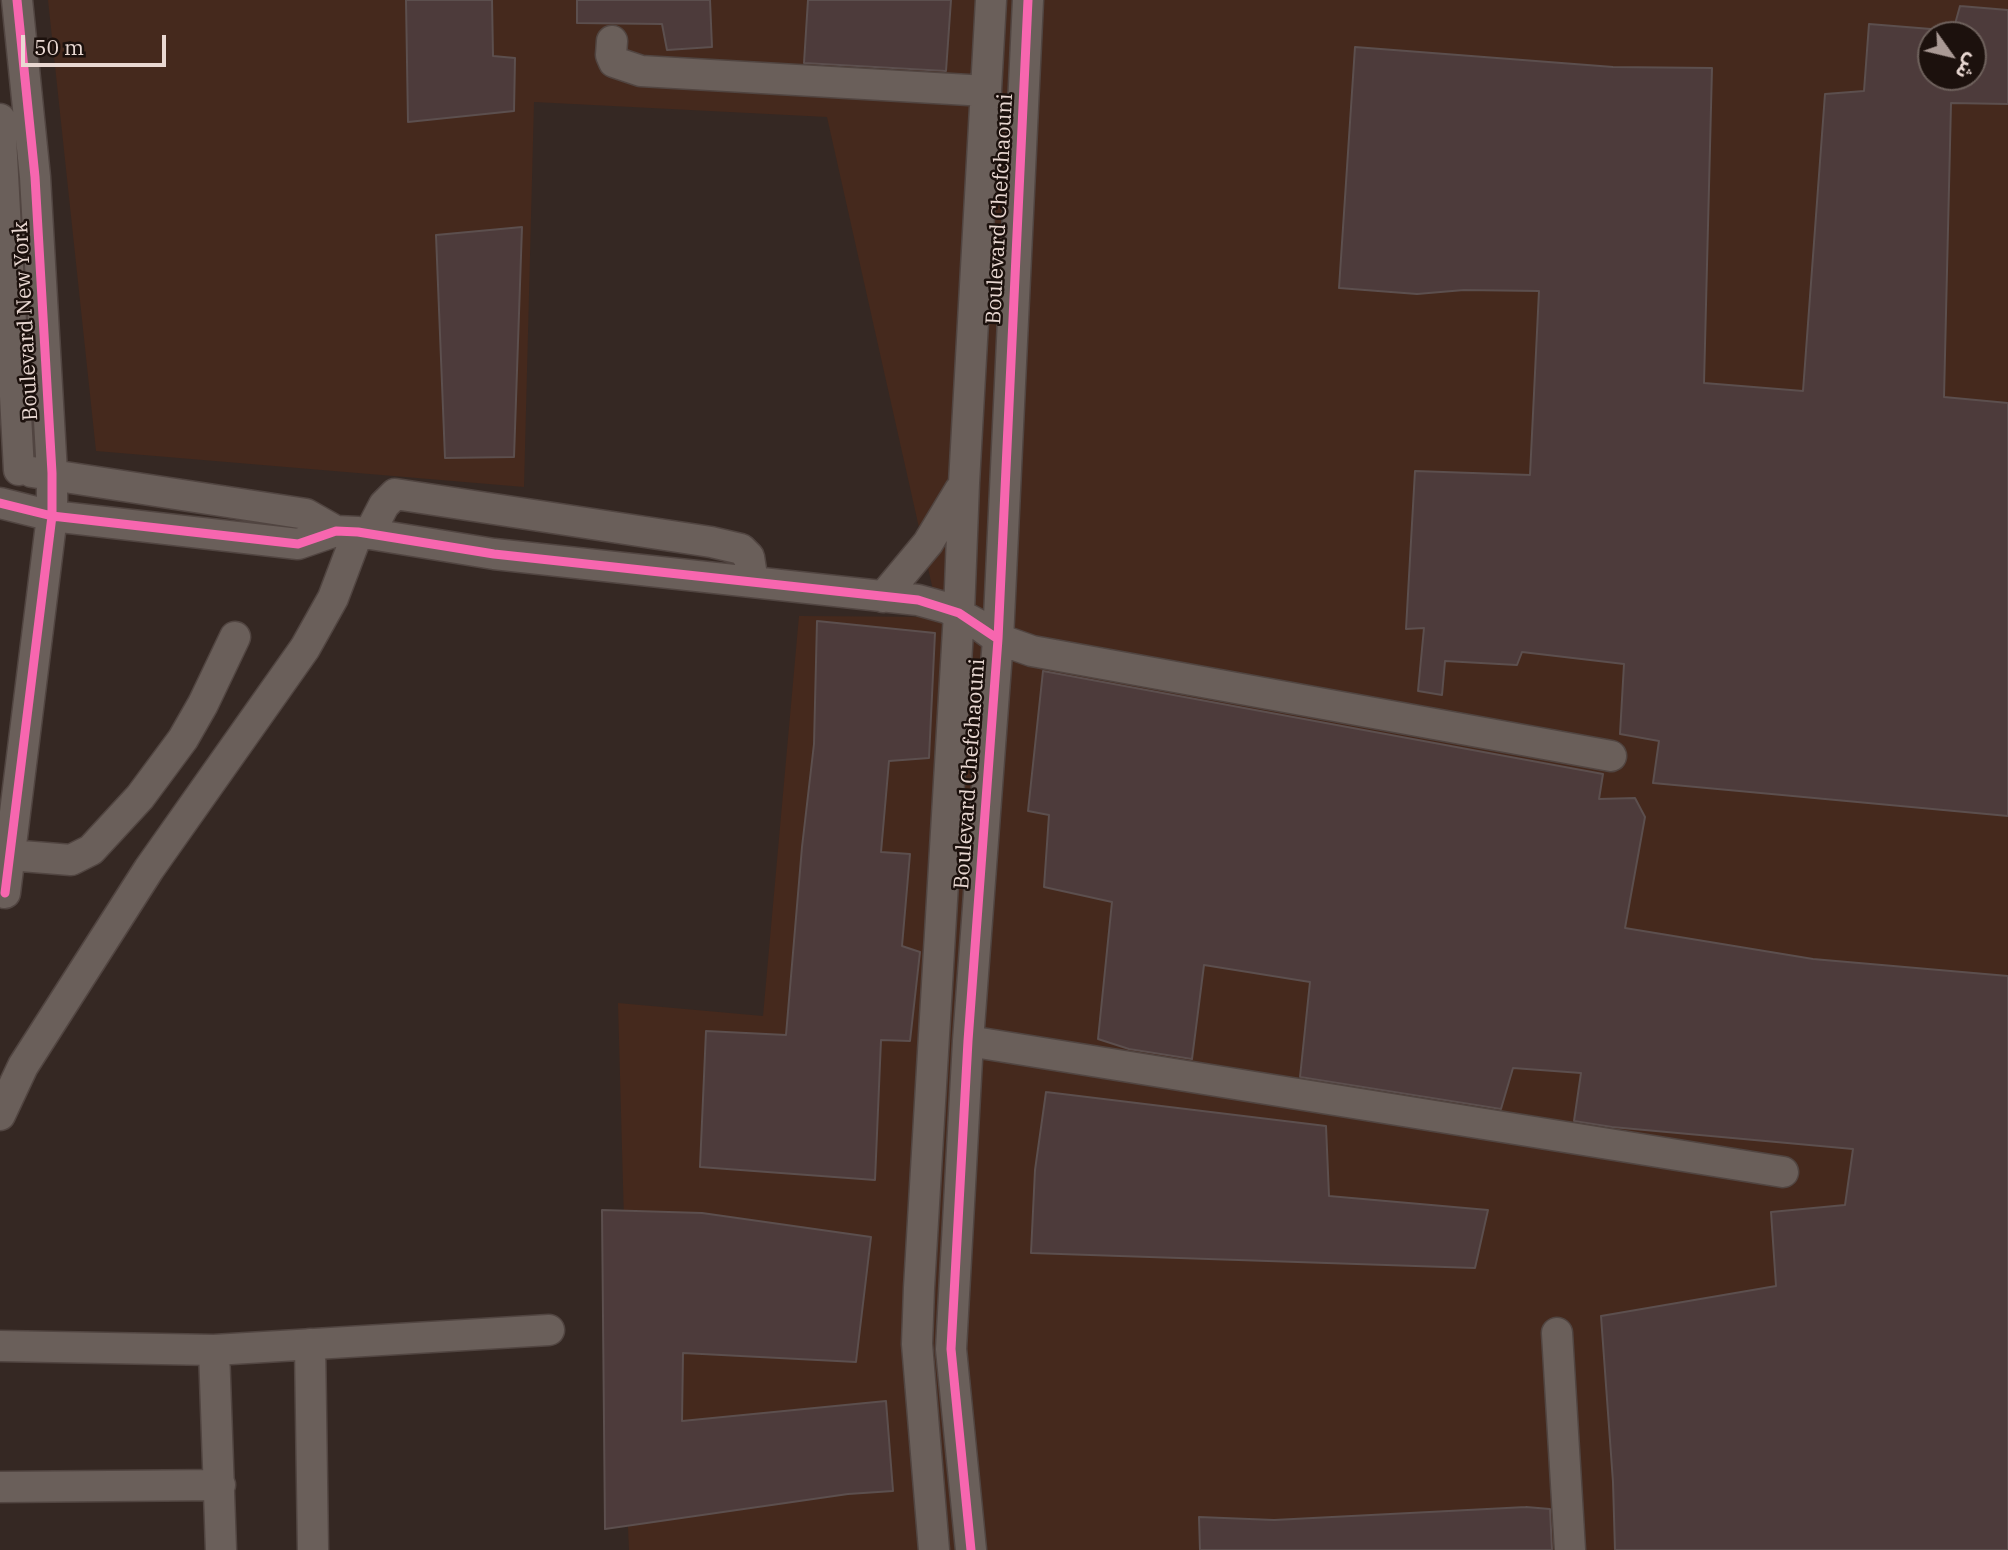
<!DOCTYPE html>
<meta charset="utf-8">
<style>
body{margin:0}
#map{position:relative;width:2008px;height:1550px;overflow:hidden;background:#352823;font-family:"IBM Plex Serif","Noto Sans Arabic",serif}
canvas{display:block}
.north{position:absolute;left:1917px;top:21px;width:70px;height:70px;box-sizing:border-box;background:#1c110d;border:2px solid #6e615c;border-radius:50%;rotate:124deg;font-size:19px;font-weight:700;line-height:28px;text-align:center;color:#e9d8d2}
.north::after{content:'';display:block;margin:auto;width:24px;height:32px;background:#aa9a95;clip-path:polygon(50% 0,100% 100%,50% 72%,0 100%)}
.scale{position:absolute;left:21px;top:35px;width:145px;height:32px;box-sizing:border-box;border:4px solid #e9d8d2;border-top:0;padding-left:9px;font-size:21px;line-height:24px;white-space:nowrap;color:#e9d8d2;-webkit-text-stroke:5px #1c110d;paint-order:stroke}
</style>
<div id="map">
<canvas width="2008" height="1550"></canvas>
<div class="north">ش</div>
<div class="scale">50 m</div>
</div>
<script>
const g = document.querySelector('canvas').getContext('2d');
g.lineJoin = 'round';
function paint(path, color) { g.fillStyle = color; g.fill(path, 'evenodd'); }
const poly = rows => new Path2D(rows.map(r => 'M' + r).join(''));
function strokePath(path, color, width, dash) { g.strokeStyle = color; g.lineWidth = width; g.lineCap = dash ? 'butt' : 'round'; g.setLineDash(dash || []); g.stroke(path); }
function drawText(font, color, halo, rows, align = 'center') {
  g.font = font + ' "IBM Plex Serif",serif'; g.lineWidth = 5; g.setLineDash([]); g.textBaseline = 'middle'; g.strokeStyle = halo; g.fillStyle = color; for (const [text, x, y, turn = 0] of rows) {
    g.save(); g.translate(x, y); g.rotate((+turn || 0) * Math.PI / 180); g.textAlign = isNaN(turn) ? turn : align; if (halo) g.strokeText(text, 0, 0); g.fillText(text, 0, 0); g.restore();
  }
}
paint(poly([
 [48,0,2008,0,2008,1550,629,1550,618,1306,624,1221,618,1003,763,1016,799,616,939,617,827,117,534,102,524,487,96,451],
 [1931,35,1973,35,1973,77,1931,77]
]), '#45291d');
const building = poly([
 [406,0,492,0,493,56,515,58,514,111,408,122,406,0],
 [577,0,710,0,712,47,667,50,662,24,577,23,577,0],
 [808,0,951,0,946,71,804,63,808,0],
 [1960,6,2008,10,2008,104,1951,103,1944,397,2008,403,2008,816,1653,783,1659,741,1620,734,1624,664,1522,652,1517,665,1445,661,1442,695,1418,691,1424,628,1406,629,1415,471,1530,475,1539,291,1464,290,1417,294,1339,288,1355,47,1613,67,1712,68,1704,383,1803,391,1825,94,1864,91,1869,24,1931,29,1931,77,1973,77,1973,35,1952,35,1960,6],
 [522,227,514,457,445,458,436,235,522,227],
 [817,621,935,633,929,758,889,761,881,852,910,854,902,946,920,952,910,1041,881,1040,875,1180,700,1167,706,1031,786,1035,802,847,814,744,817,621],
 [1043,671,1603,774,1599,799,1635,798,1645,817,1625,928,1813,959,2008,976,2008,1550,1615,1550,1613,1482,1601,1316,1776,1286,1771,1212,1845,1205,1853,1149,1612,1127,1574,1121,1581,1073,1513,1068,1501,1109,1300,1077,1310,982,1204,965,1192,1059,1129,1049,1098,1039,1112,902,1044,887,1049,815,1028,811,1043,671],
 [1046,1092,1326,1126,1329,1196,1488,1210,1475,1268,1031,1253,1035,1170,1046,1092],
 [602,1210,702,1213,871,1237,856,1362,683,1353,682,1421,886,1401,893,1491,848,1494,605,1529,602,1210],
 [1526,1507,1550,1509,1552,1550,1200,1550,1199,1517,1274,1520,1526,1507]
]);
paint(building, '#4d3b3b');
strokePath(building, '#5c4f4e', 2);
const minor = poly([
 [612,41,611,55,614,62,641,71,986,91],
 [0,119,19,470],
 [32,472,306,514,336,531],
 [0,503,52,516,298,544,336,531,358,532,494,554,918,600,947,608,979,625,998,639,1032,651,1611,756],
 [369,534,384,505,395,494,711,542,741,549,749,557,753,582],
 [883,597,928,543,960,490],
 [9,855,71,860,91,850,140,797,183,739,203,704,235,637],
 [5,893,52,516,52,473,35,177,17,0],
 [968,1041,1783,1172],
 [0,1115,23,1066,149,869,305,648,333,598,358,532],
 [1557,1333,1570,1550],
 [310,1344,313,1550],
 [0,1346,214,1350,549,1330],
 [214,1350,221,1550],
 [0,1487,220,1485],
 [934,1550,917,1344,919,1288,959,613,964,483,991,0],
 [971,1550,951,1349,968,1041,998,639,1028,0]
]);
strokePath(minor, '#514541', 33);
strokePath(minor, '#6a5f5a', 30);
strokePath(poly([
 [0,503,52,516,298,544,336,531,358,532,494,554,918,600,959,613,998,639],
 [5,893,52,516,52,473,35,177,17,0],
 [971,1550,951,1349,968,1041,998,639,1028,0]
]), '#f766af', 9);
drawText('21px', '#e9d8d2', '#1c110d', [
 ["Boulevard Chefchaouni",1000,209,-87],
 ["Boulevard New York",26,321,-93],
 ["Boulevard Chefchaouni",970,774,-86]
]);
</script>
